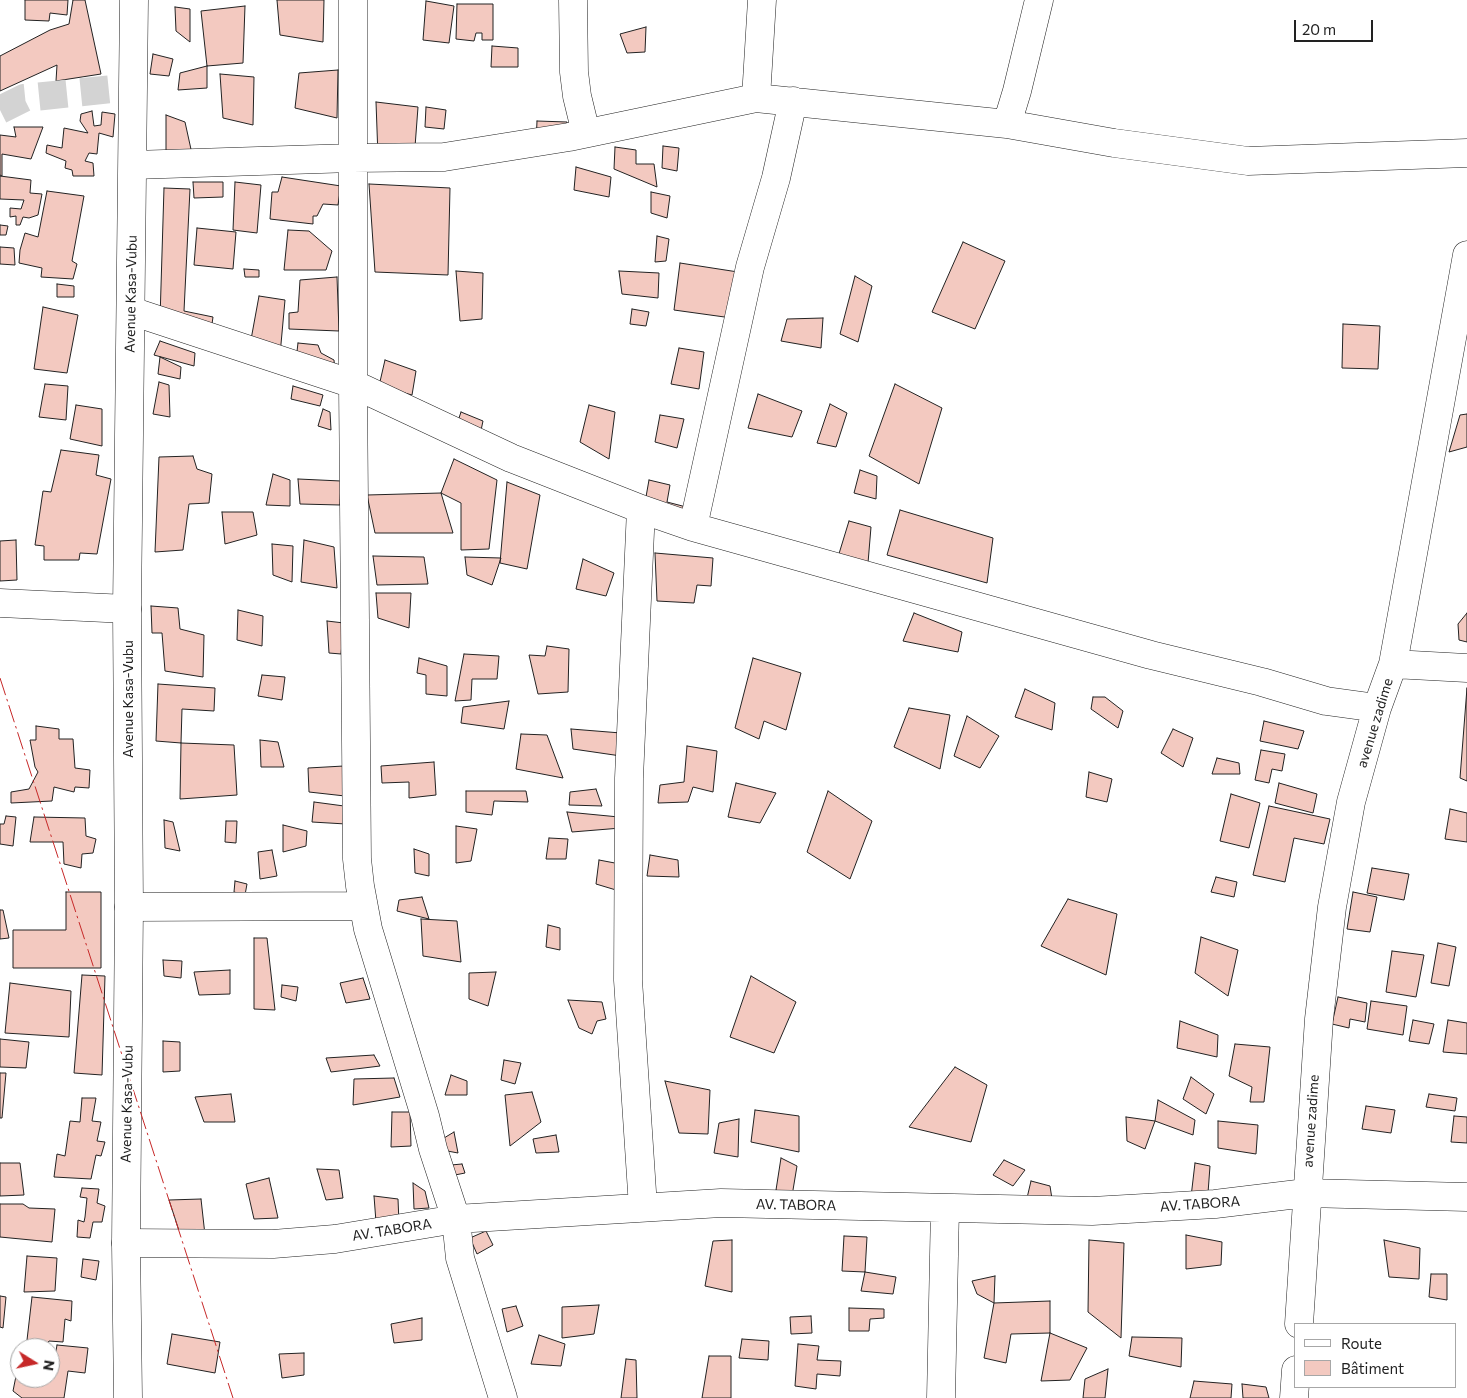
<!DOCTYPE html>
<meta charset="utf-8">
<style>
body{margin:0}
#map{position:relative;width:1467px;height:1398px;overflow:hidden;background:#fff;font-family:Commissioner,sans-serif}
canvas{display:block}
.legend{position:absolute;left:1294px;top:1323px;width:162px;height:65px;box-sizing:border-box;background:#fff;border:1px solid #a7a7a7;margin:0;padding:6px 9px;list-style:none;font-size:15px;color:#222}
.legend li{display:flex;align-items:center;gap:10px;height:25px}
.legend b{width:25px;border:1px solid #a7a7a7}
.north{position:absolute;left:10px;top:1338px;width:50px;height:50px;box-sizing:border-box;background:#fff;border:1px solid #a7a7a7;border-radius:50%;rotate:100deg;font-size:14px;font-weight:700;line-height:20px;text-align:center;color:#222}
.north::after{content:'';display:block;margin:auto;width:18px;height:22px;background:#c62828;clip-path:polygon(50% 0,100% 100%,50% 72%,0 100%)}
.scale{position:absolute;left:1294px;top:20px;width:79px;height:22px;box-sizing:border-box;border:2px solid #222;border-top:0;padding-left:6px;font-size:15px;line-height:18px;white-space:nowrap;color:#222;-webkit-text-stroke:4px #fff;paint-order:stroke}
</style>
<div id="map">
<canvas width="1467" height="1398"></canvas>
<ul class="legend">
<li><b style="height:6px;background:#fff"></b>Route</li>
<li><b style="height:14px;background:#f3c9c0"></b>Bâtiment</li>
</ul>
<div class="north">N</div>
<div class="scale">20 m</div>
</div>
<script>
const g = document.querySelector('canvas').getContext('2d');
g.lineJoin = 'round';
function paint(path, color) { g.fillStyle = color; g.fill(path, 'evenodd'); }
const poly = rows => new Path2D(rows.map(r => 'M' + r).join(''));
function strokePath(path, color, width, dash) { g.strokeStyle = color; g.lineWidth = width; g.lineCap = dash ? 'butt' : 'round'; g.setLineDash(dash || []); g.stroke(path); }
function drawText(font, color, halo, rows, align = 'center') {
  g.font = font + ' Commissioner,sans-serif'; g.lineWidth = 4; g.setLineDash([]); g.textBaseline = 'middle'; g.strokeStyle = halo; g.fillStyle = color; for (const [text, x, y, turn = 0] of rows) {
    g.save(); g.translate(x, y); g.rotate((+turn || 0) * Math.PI / 180); g.textAlign = isNaN(turn) ? turn : align; if (halo) g.strokeText(text, 0, 0); g.fillText(text, 0, 0); g.restore();
  }
}
const building = poly([
 [25,0,68,0,67,15,50,13,49,21,25,20,25,0],
 [73,0,85,0,101,74,56,81,57,65,0,91,0,56,50,30,69,24,73,0],
 [277,0,324,0,323,42,280,35,277,0],
 [426,1,454,6,449,43,423,40,426,1],
 [457,4,493,4,493,40,482,40,482,33,476,33,474,41,456,39,457,4],
 [245,6,243,63,207,66,201,11,245,6],
 [175,7,190,9,190,42,176,31,175,7],
 [646,27,645,52,627,53,620,34,646,27],
 [492,46,518,48,518,67,491,67,492,46],
 [153,54,173,59,169,76,150,74,153,54],
 [207,66,207,88,178,90,180,73,207,66],
 [338,70,337,118,295,108,299,73,338,70],
 [220,74,254,77,253,125,223,118,220,74],
 [376,102,418,107,415,147,378,157,376,102],
 [426,107,446,110,444,129,425,127,426,107],
 [92,111,94,126,101,125,102,112,115,114,113,137,99,133,97,154,89,153,85,161,93,163,94,176,73,176,72,170,65,168,66,161,46,153,47,145,62,148,64,128,88,133,80,121,81,114,92,111],
 [166,115,185,122,194,163,166,150,166,115],
 [537,121,567,122,566,144,536,144,537,121],
 [14,127,43,127,31,159,2,154,2,176,0,175,0,135,16,137,14,127],
 [663,146,679,148,677,171,662,168,663,146],
 [615,147,636,150,636,164,654,164,657,187,614,169,615,147],
 [576,167,611,177,609,197,574,190,576,167],
 [0,176,31,180,30,193,42,194,38,215,29,218,23,217,20,225,16,225,16,216,10,217,10,208,21,209,24,200,0,199,0,176],
 [282,177,341,186,338,205,323,204,317,216,313,216,313,224,270,219,272,192,278,192,282,177],
 [193,182,223,182,223,197,194,198,193,182],
 [235,182,261,185,257,233,233,230,235,182],
 [369,184,450,188,448,275,375,272,369,184],
 [164,188,190,189,184,311,213,317,211,331,160,319,164,188],
 [47,191,84,196,72,261,77,264,73,279,41,277,42,268,19,263,20,250,25,233,38,237,47,191],
 [651,192,670,196,667,218,651,213,651,192],
 [0,225,8,226,6,235,0,235,0,225],
 [197,228,236,232,233,269,194,265,197,228],
 [288,230,309,231,332,251,326,270,284,270,288,230],
 [657,236,669,239,666,261,655,262,657,236],
 [963,242,1005,261,975,329,932,312,963,242],
 [0,247,14,248,15,265,0,264,0,247],
 [680,263,738,272,739,319,674,310,680,263],
 [244,269,259,270,259,277,245,277,244,269],
 [456,271,483,273,482,319,460,321,456,271],
 [619,271,659,273,658,298,622,294,619,271],
 [855,276,872,286,858,342,840,334,855,276],
 [337,277,339,331,289,329,289,313,298,312,300,280,337,277],
 [57,284,74,286,74,297,57,297,57,284],
 [259,296,285,300,280,355,250,345,259,296],
 [43,307,78,315,67,373,34,369,43,307],
 [632,309,649,312,646,326,630,324,632,309],
 [823,318,821,348,781,341,787,319,823,318],
 [1343,324,1380,326,1378,369,1342,368,1343,324],
 [160,341,195,353,194,366,154,355,160,341],
 [298,343,318,345,321,353,334,360,335,372,296,360,298,343],
 [679,348,704,352,699,389,671,384,679,348],
 [160,357,181,367,180,379,158,374,160,357],
 [385,360,416,371,412,395,379,386,385,360],
 [159,382,169,385,170,417,153,414,159,382],
 [45,384,68,386,66,420,39,417,45,384],
 [895,384,942,408,919,484,869,456,895,384],
 [293,386,323,395,320,406,291,399,293,386],
 [758,394,802,411,792,437,748,428,758,394],
 [830,404,847,413,836,447,817,443,830,404],
 [76,405,102,409,102,446,70,439,76,405],
 [589,405,615,412,609,459,580,442,589,405],
 [323,409,330,412,331,430,318,426,323,409],
 [461,412,483,421,480,435,456,427,461,412],
 [1467,414,1467,447,1449,452,1460,415,1467,414],
 [660,415,684,419,677,448,655,442,660,415],
 [61,450,99,455,96,475,111,479,97,554,80,553,79,560,44,560,44,546,35,545,43,491,51,492,61,450],
 [193,456,197,469,212,474,209,503,189,504,183,550,155,552,159,457,193,456],
 [454,459,497,480,489,549,461,550,461,503,441,493,454,459],
 [860,470,877,476,876,499,854,493,860,470],
 [273,474,290,480,290,506,266,505,273,474],
 [298,479,341,481,340,505,300,504,298,479],
 [649,480,670,485,667,502,694,509,692,524,644,508,649,480],
 [507,482,540,495,527,569,500,563,507,482],
 [441,493,453,533,375,533,367,495,441,493],
 [900,510,993,538,987,583,887,555,900,510],
 [222,512,253,512,257,535,225,544,222,512],
 [849,521,871,527,868,563,838,557,849,521],
 [16,540,17,580,0,581,0,541,16,540],
 [304,540,334,547,337,588,301,582,304,540],
 [272,544,293,546,292,582,273,575,272,544],
 [655,553,713,558,711,586,697,585,694,603,657,601,655,553],
 [373,556,424,557,428,584,377,585,373,556],
 [465,557,501,558,492,585,467,575,465,557],
 [583,559,614,573,606,596,576,589,583,559],
 [376,593,411,593,409,628,378,618,376,593],
 [151,606,178,608,180,629,204,635,203,677,165,671,162,633,152,633,151,606],
 [238,610,263,616,262,646,237,640,238,610],
 [914,613,962,632,958,652,903,641,914,613],
 [1467,613,1467,642,1459,640,1458,624,1467,613],
 [327,621,344,623,341,654,329,653,327,621],
 [547,646,569,649,568,692,538,694,529,655,545,656,547,646],
 [464,654,499,656,497,679,472,679,471,700,455,701,464,654],
 [419,658,447,666,447,696,426,694,426,675,417,673,419,658],
 [753,658,801,673,786,730,764,721,759,739,735,728,753,658],
 [262,675,285,677,282,700,258,696,262,675],
 [158,684,215,688,214,711,182,709,181,743,156,741,158,684],
 [1467,688,1467,781,1460,778,1467,688],
 [1025,689,1055,703,1052,730,1015,717,1025,689],
 [1093,697,1105,697,1123,711,1118,728,1091,709,1093,697],
 [509,701,504,729,461,723,463,707,509,701],
 [909,708,950,715,940,769,894,747,909,708],
 [967,716,999,736,980,768,954,756,967,716],
 [1264,721,1304,731,1298,749,1260,741,1264,721],
 [36,726,59,729,59,739,73,739,75,768,90,770,89,788,75,787,74,792,54,787,52,801,11,803,11,792,29,789,38,772,35,767,30,740,36,740,36,726],
 [571,729,621,733,621,756,573,749,571,729],
 [1173,729,1193,738,1183,767,1161,753,1173,729],
 [521,734,547,735,563,778,516,769,521,734],
 [260,740,278,742,284,767,261,767,260,740],
 [181,743,234,745,237,795,180,799,181,743],
 [687,746,717,751,713,792,693,787,688,802,658,803,660,785,684,782,687,746],
 [1261,750,1285,754,1282,771,1272,769,1269,783,1255,780,1261,750],
 [1217,758,1239,763,1240,774,1212,774,1217,758],
 [434,762,436,795,409,798,409,782,382,783,381,766,434,762],
 [344,766,345,796,309,792,308,768,344,766],
 [1089,772,1112,779,1107,802,1086,797,1089,772],
 [736,783,776,793,760,823,728,817,736,783],
 [1279,783,1317,794,1313,813,1275,803,1279,783],
 [596,789,602,806,569,805,570,792,596,789],
 [466,791,526,791,528,802,494,801,492,815,466,812,466,791],
 [828,791,872,821,850,879,807,852,828,791],
 [1231,794,1260,803,1249,848,1220,841,1231,794],
 [314,802,344,806,346,824,312,822,314,802],
 [1269,806,1330,819,1324,844,1294,838,1285,882,1253,875,1269,806],
 [1450,809,1467,813,1467,842,1445,839,1450,809],
 [567,812,619,817,621,828,572,832,567,812],
 [6,816,16,817,13,846,0,844,0,824,4,824,6,816],
 [34,817,85,818,86,836,96,839,93,853,82,854,81,868,64,864,63,842,30,842,34,817],
 [164,820,173,822,180,851,165,848,164,820],
 [226,821,237,821,236,843,225,842,226,821],
 [283,825,307,831,306,846,283,852,283,825],
 [456,826,477,829,471,861,456,863,456,826],
 [549,838,568,839,566,859,546,859,549,838],
 [414,849,429,854,429,876,415,873,414,849],
 [272,850,277,876,260,879,258,852,272,850],
 [650,855,678,860,679,877,647,876,650,855],
 [599,860,620,864,616,890,596,884,599,860],
 [1372,868,1409,874,1404,900,1367,893,1372,868],
 [1216,877,1237,882,1234,897,1211,892,1216,877],
 [235,881,247,884,245,895,234,892,235,881],
 [66,892,101,892,101,968,13,968,13,930,66,930,66,892],
 [1353,892,1377,897,1370,932,1347,929,1353,892],
 [422,897,429,919,397,911,399,900,422,897],
 [1068,899,1117,914,1106,975,1041,946,1068,899],
 [0,910,3,910,9,938,0,939,0,910],
 [421,919,457,921,461,962,423,956,421,919],
 [548,925,560,928,560,950,546,947,548,925],
 [1201,937,1238,950,1228,996,1195,973,1201,937],
 [254,938,267,938,275,1010,254,1009,254,938],
 [1438,943,1456,947,1449,986,1431,983,1438,943],
 [1392,951,1424,955,1416,997,1386,992,1392,951],
 [163,960,182,961,181,978,164,976,163,960],
 [230,970,230,994,199,995,194,972,230,970],
 [496,972,488,1006,469,999,469,973,496,972],
 [82,975,105,976,102,1075,74,1073,82,975],
 [751,976,796,1002,774,1053,730,1037,751,976],
 [363,978,370,999,346,1003,340,983,363,978],
 [10,983,71,991,69,1037,5,1033,10,983],
 [282,985,298,987,296,1001,281,997,282,985],
 [1338,997,1367,1003,1365,1022,1350,1019,1349,1028,1332,1024,1338,997],
 [568,1000,602,1002,606,1019,597,1021,592,1034,579,1028,568,1000],
 [1371,1001,1407,1006,1403,1035,1367,1029,1371,1001],
 [1413,1020,1434,1024,1429,1044,1409,1041,1413,1020],
 [1448,1020,1467,1023,1467,1054,1443,1052,1448,1020],
 [1180,1021,1218,1035,1217,1057,1177,1048,1180,1021],
 [0,1039,29,1042,26,1068,0,1067,0,1039],
 [163,1041,180,1042,180,1071,163,1072,163,1041],
 [1235,1044,1270,1047,1264,1102,1250,1102,1252,1087,1229,1076,1235,1044],
 [374,1055,380,1066,331,1072,326,1058,374,1055],
 [504,1060,521,1063,515,1084,501,1080,504,1060],
 [955,1067,987,1085,971,1142,909,1127,955,1067],
 [0,1073,6,1073,2,1118,0,1118,0,1073],
 [451,1075,467,1081,467,1095,445,1095,451,1075],
 [1191,1077,1214,1094,1206,1114,1183,1099,1191,1077],
 [394,1078,400,1097,353,1105,354,1079,394,1078],
 [665,1081,710,1090,708,1134,679,1133,665,1081],
 [532,1092,541,1122,510,1146,505,1095,532,1092],
 [231,1094,235,1122,204,1122,195,1097,231,1094],
 [1429,1094,1457,1098,1455,1111,1426,1107,1429,1094],
 [82,1098,96,1098,92,1121,101,1122,97,1141,105,1142,101,1156,96,1155,91,1179,54,1177,57,1154,65,1156,70,1121,80,1122,82,1098],
 [1158,1100,1195,1120,1193,1135,1155,1121,1158,1100],
 [1366,1106,1395,1110,1391,1133,1362,1129,1366,1106],
 [755,1110,799,1116,799,1152,751,1142,755,1110],
 [392,1112,410,1112,411,1146,391,1147,392,1112],
 [1454,1116,1467,1117,1467,1143,1451,1142,1454,1116],
 [1126,1117,1155,1121,1145,1149,1127,1141,1126,1117],
 [739,1119,738,1157,714,1153,719,1123,739,1119],
 [1218,1121,1258,1125,1256,1154,1218,1148,1218,1121],
 [454,1132,458,1153,442,1150,444,1138,454,1132],
 [556,1135,559,1152,536,1153,533,1139,556,1135],
 [781,1158,797,1166,792,1196,776,1190,781,1158],
 [1004,1160,1025,1170,1013,1186,993,1175,1004,1160],
 [0,1163,20,1163,24,1195,0,1196,0,1163],
 [1195,1163,1210,1166,1208,1193,1191,1197,1195,1163],
 [462,1164,465,1173,450,1176,451,1165,462,1164],
 [317,1169,339,1170,343,1198,326,1200,317,1169],
 [269,1178,278,1218,254,1219,246,1184,269,1178],
 [1031,1181,1050,1186,1052,1199,1027,1198,1031,1181],
 [413,1183,425,1191,429,1208,414,1209,413,1183],
 [82,1188,99,1189,97,1203,105,1206,102,1222,93,1222,90,1238,77,1237,78,1220,84,1222,85,1217,87,1198,80,1197,82,1188],
 [374,1196,398,1199,399,1223,376,1222,374,1196],
 [201,1199,205,1235,183,1243,169,1200,201,1199],
 [0,1204,23,1204,29,1208,55,1209,52,1242,0,1237,0,1204],
 [486,1231,493,1245,477,1254,470,1238,486,1231],
 [1186,1235,1222,1242,1221,1265,1186,1269,1186,1235],
 [844,1236,867,1237,865,1272,842,1271,844,1236],
 [732,1240,732,1292,705,1286,713,1241,732,1240],
 [1089,1240,1124,1243,1121,1338,1088,1312,1089,1240],
 [1384,1240,1420,1248,1419,1279,1389,1277,1384,1240],
 [27,1256,57,1258,55,1291,24,1292,27,1256],
 [83,1259,99,1261,96,1280,81,1277,83,1259],
 [865,1272,896,1277,893,1294,861,1291,865,1272],
 [1431,1274,1447,1274,1447,1300,1429,1297,1431,1274],
 [995,1276,994,1303,977,1294,972,1281,995,1276],
 [0,1296,6,1297,3,1328,0,1327,0,1296],
 [32,1297,72,1301,71,1321,65,1319,63,1342,49,1341,47,1344,27,1340,32,1297],
 [1050,1301,1050,1333,1011,1334,1006,1363,984,1358,994,1303,1050,1301],
 [599,1305,594,1334,562,1338,562,1307,599,1305],
 [516,1306,523,1326,507,1332,502,1309,516,1306],
 [849,1308,884,1309,884,1318,870,1319,869,1331,849,1331,849,1308],
 [811,1316,812,1333,791,1334,790,1317,811,1316],
 [422,1318,422,1340,394,1343,391,1324,422,1318],
 [1050,1333,1087,1348,1070,1380,1041,1381,1050,1333],
 [172,1334,220,1342,215,1373,167,1364,172,1334],
 [539,1335,565,1344,561,1366,531,1364,539,1335],
 [1132,1337,1182,1338,1181,1367,1129,1356,1132,1337],
 [742,1339,769,1341,768,1360,739,1358,742,1339],
 [798,1344,819,1346,817,1360,841,1361,840,1376,817,1374,816,1389,795,1386,798,1344],
 [57,1345,88,1348,85,1373,68,1371,64,1398,22,1398,13,1391,18,1366,20,1366,20,1378,50,1378,50,1368,53,1369,57,1345],
 [304,1353,304,1375,282,1378,279,1354,304,1353],
 [709,1356,731,1356,731,1398,702,1398,709,1356],
 [626,1359,636,1360,637,1398,621,1398,626,1359],
 [1108,1369,1105,1398,1083,1398,1085,1379,1108,1369],
 [1194,1381,1232,1384,1231,1398,1190,1398,1194,1381],
 [1242,1384,1266,1387,1269,1398,1243,1398,1242,1384]
]);
paint(building, '#f3c9c0');
strokePath(building, '#222', 1);
strokePath(poly([
 [0,110,24,98,132,87]
]), '#d3d3d3', 28, [28, 14]);
const minor = poly([
 [353,0,353,384,357,859,360,886,368,929,425,1116,433,1149,456,1219,460,1258,503,1398],
 [573,0,574,72,577,96,586,133],
 [756,98,762,0],
 [1007,124,1017,91,1039,0],
 [133,165,352,158,444,157,569,137,756,98,1007,124,1114,143,1248,161,1467,153],
 [131,311,353,384,511,458,641,509,693,527,1151,655,1262,682,1326,701,1377,708],
 [641,509,629,778,628,980,643,1207],
 [693,527,750,267,776,178,793,101],
 [0,603,127,609],
 [1393,664,1467,668],
 [129,907,363,906],
 [126,1243,273,1244,335,1239,456,1219,721,1203,1092,1211,1215,1204,1306,1193,1467,1197],
 [1299,1324,1319,1019,1332,907,1351,802,1377,708,1393,664,1467,255],
 [941,1398,945,1208],
 [1294,1398,1296,1370]
]);
const highway = poly([
 [128,1398,126,1243,129,907,127,609,134,0]
]);
strokePath(minor, '#222', 29);
strokePath(highway, '#222', 29);
strokePath(minor, '#fff', 28);
strokePath(highway, '#fff', 28);
strokePath(poly([
 [0,678,233,1398]
]), '#c62828', 1, [18, 4, 2.5, 4]);
drawText('14px', '#222', '#fff', [
 ["Avenue Kasa-Vubu",131,294,-89],
 ["Avenue Kasa-Vubu",128,699,-90],
 ["avenue zadime",1375,723,-73],
 ["Avenue Kasa-Vubu",127,1104,-89],
 ["avenue zadime",1311,1121,-86],
 ["AV. TABORA",1200,1204,-4],
 ["AV. TABORA",796,1205,1],
 ["AV. TABORA",392,1230,-9]
]);
</script>
